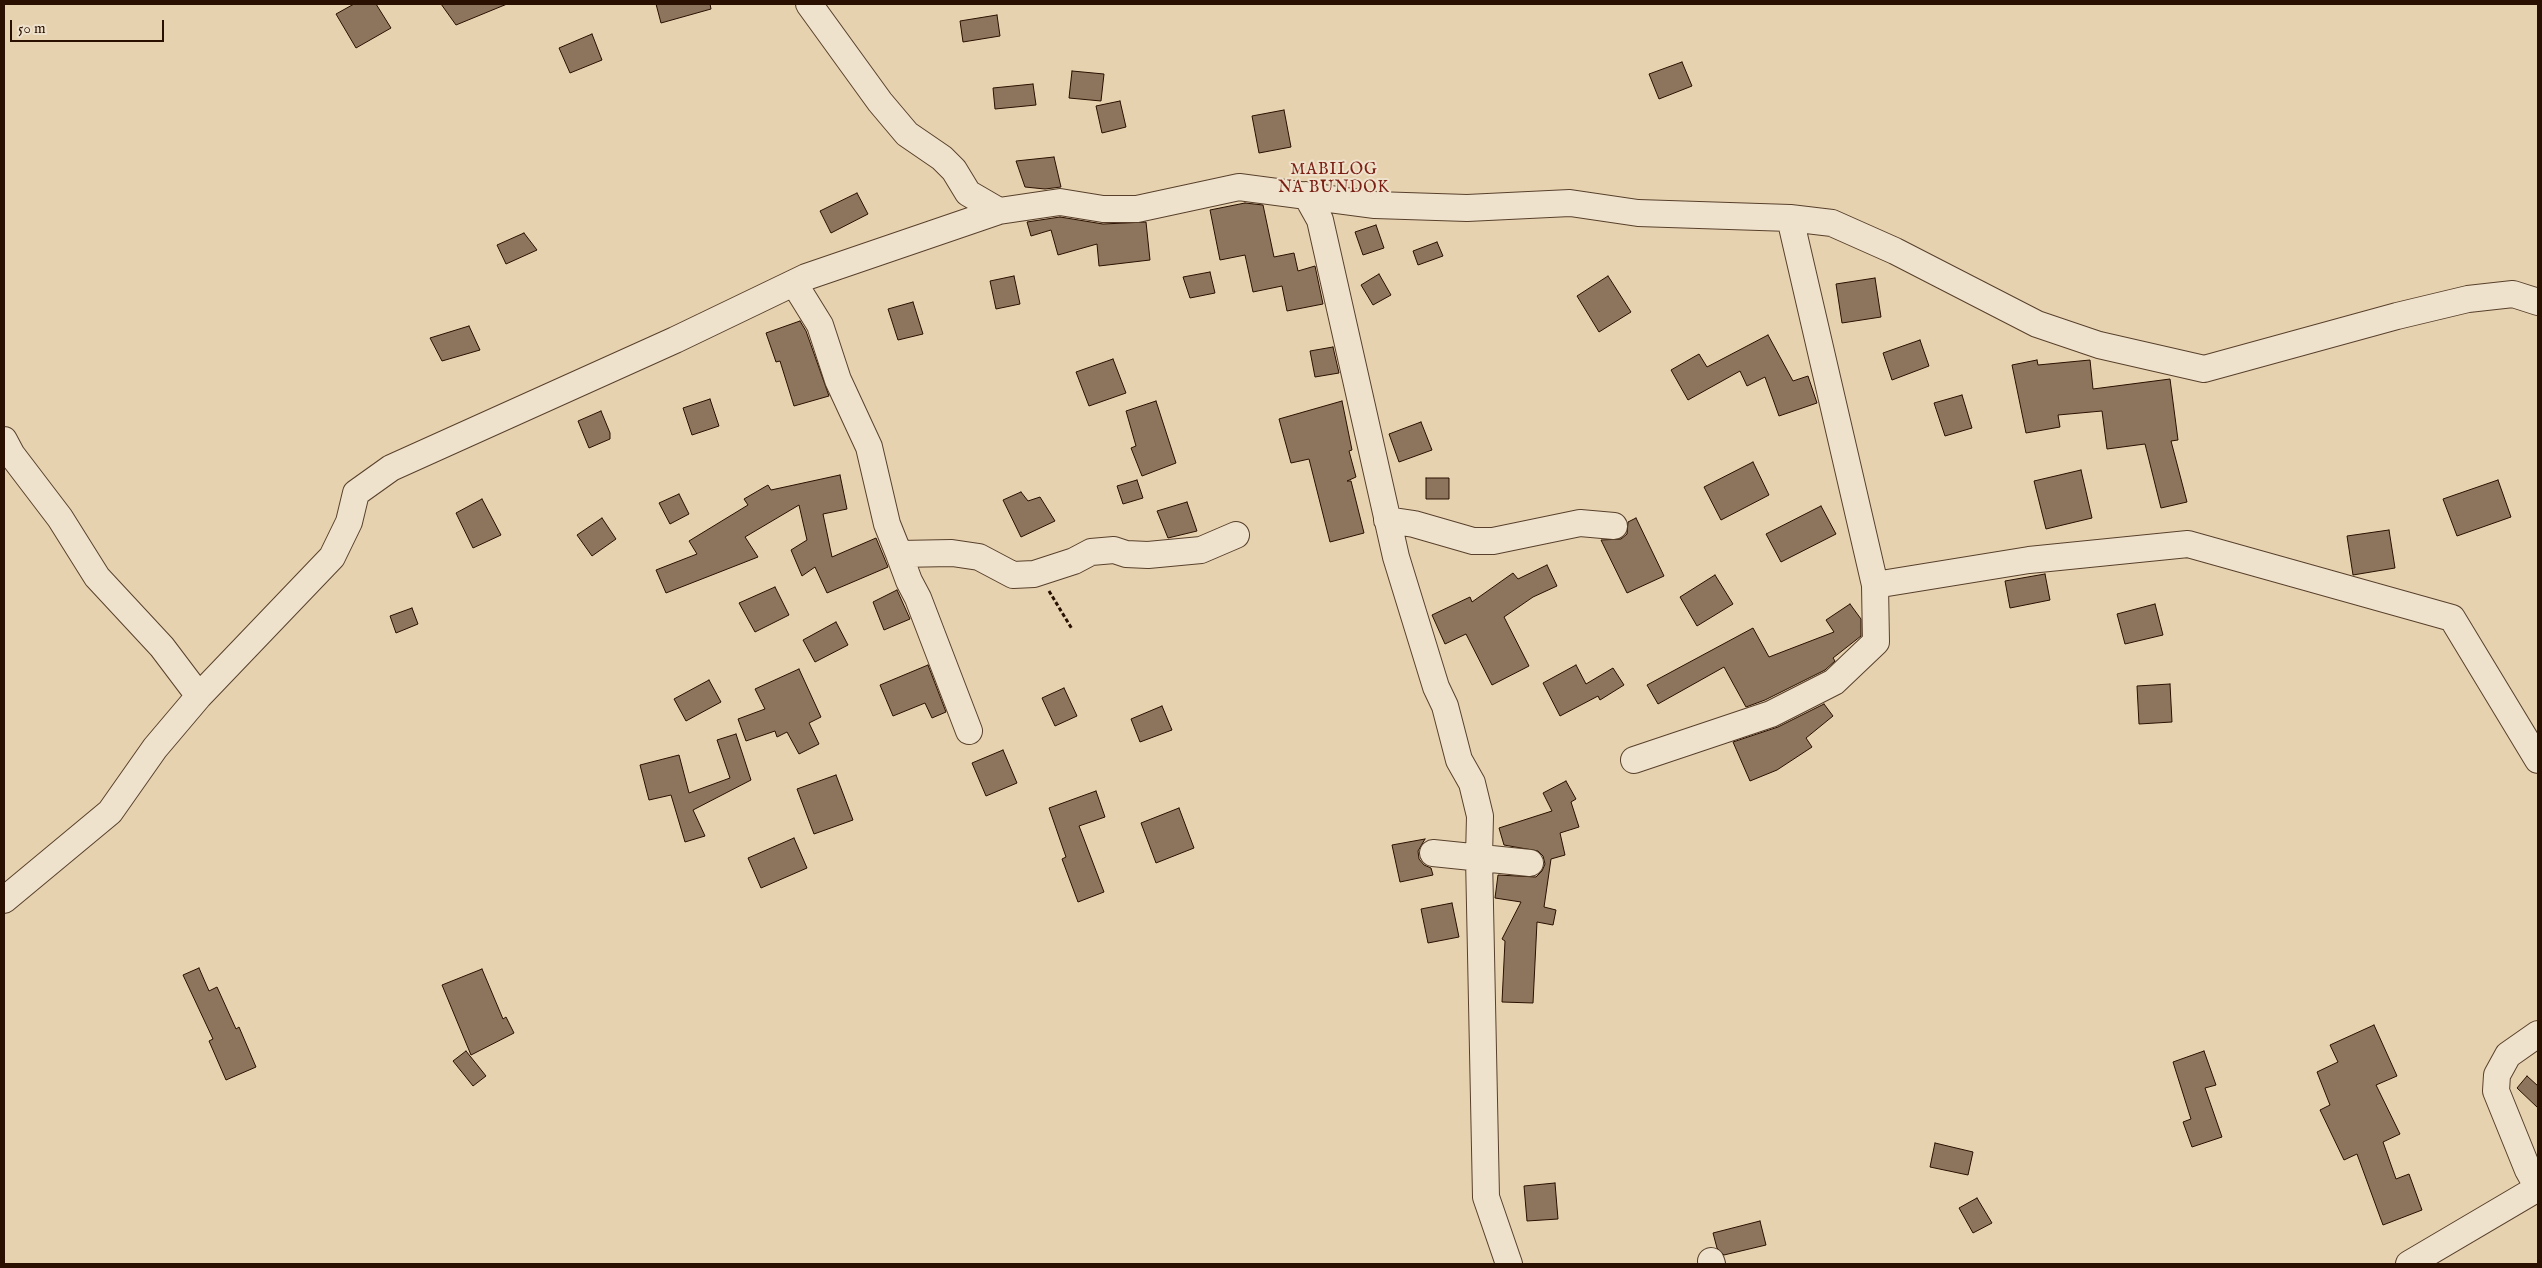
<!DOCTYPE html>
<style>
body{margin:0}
#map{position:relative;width:2542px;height:1268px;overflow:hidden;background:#e7d2b0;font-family:"IM FELL English",serif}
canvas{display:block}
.frame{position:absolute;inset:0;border:5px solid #291000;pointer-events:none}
.scale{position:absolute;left:10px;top:20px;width:154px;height:22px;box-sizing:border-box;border:2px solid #291000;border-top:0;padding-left:6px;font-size:15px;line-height:18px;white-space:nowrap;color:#291000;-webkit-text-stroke:4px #efe2cc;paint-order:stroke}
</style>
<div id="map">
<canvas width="2542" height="1268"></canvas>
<div class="frame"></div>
<div class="scale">50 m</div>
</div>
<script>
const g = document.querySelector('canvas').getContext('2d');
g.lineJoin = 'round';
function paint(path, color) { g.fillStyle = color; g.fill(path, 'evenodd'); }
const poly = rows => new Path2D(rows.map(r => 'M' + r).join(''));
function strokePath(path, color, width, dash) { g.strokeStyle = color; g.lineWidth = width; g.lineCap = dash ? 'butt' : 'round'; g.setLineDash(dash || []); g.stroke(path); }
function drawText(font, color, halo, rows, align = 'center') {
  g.font = font + ' "IM FELL English",serif'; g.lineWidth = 4; g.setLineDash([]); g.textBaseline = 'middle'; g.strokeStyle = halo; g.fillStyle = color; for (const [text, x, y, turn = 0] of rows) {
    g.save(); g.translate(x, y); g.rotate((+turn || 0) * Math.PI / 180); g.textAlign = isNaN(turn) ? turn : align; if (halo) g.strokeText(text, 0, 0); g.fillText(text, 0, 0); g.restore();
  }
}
const building = poly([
 [354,4,376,4,391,28,356,48,336,14,354,4],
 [441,4,507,4,456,25,441,4],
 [656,4,710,4,711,9,661,23,656,4],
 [997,15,1000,36,963,42,960,21,997,15],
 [592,34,602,60,570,73,559,48,592,34],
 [1682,62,1692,86,1659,99,1649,74,1682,62],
 [1072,71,1104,74,1101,101,1069,98,1072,71],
 [1033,84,1036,105,995,109,993,88,1033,84],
 [1120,101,1126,127,1102,133,1096,106,1120,101],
 [1284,110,1291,147,1259,153,1252,116,1284,110],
 [1054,157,1061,187,1045,189,1025,187,1016,161,1054,157],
 [857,193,868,214,831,233,820,211,857,193],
 [1245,203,1263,205,1274,257,1294,253,1298,271,1315,266,1323,304,1287,311,1282,286,1253,292,1245,255,1220,260,1210,210,1245,203],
 [1060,217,1103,224,1146,222,1150,260,1099,266,1097,244,1058,255,1051,230,1031,236,1027,222,1060,217],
 [1376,225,1384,248,1363,255,1355,232,1376,225],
 [524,233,537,250,506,264,497,245,524,233],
 [1437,242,1443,256,1418,265,1413,251,1437,242],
 [1210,272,1215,293,1190,298,1183,277,1210,272],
 [1379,274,1391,295,1373,305,1361,285,1379,274],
 [1014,276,1020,304,996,309,990,281,1014,276],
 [1608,276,1631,312,1599,332,1577,296,1608,276],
 [1875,278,1881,317,1842,323,1836,284,1875,278],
 [913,302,923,334,898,340,888,309,913,302],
 [800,321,806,331,829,396,794,406,780,361,776,362,766,333,800,321],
 [469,326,480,350,442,361,430,338,469,326],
 [1768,335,1793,381,1808,376,1817,403,1779,416,1765,377,1747,386,1740,371,1688,400,1671,370,1699,354,1707,367,1768,335],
 [1920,340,1929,366,1892,380,1883,353,1920,340],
 [1333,347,1339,373,1315,377,1310,351,1333,347],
 [1113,359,1126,393,1089,406,1076,372,1113,359],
 [2037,360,2038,365,2090,360,2093,389,2170,379,2178,440,2171,441,2187,502,2161,508,2145,444,2107,449,2102,411,2058,415,2060,427,2026,433,2012,365,2037,360],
 [1962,395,1972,428,1945,436,1934,403,1962,395],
 [710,399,719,426,692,435,683,408,710,399],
 [1156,401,1176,463,1142,476,1131,448,1136,446,1126,411,1156,401],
 [1342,401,1352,450,1349,451,1356,477,1347,481,1351,481,1364,533,1330,542,1309,459,1291,463,1279,419,1342,401],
 [601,411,610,433,610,439,589,448,578,421,601,411],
 [1421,422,1432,450,1399,462,1389,434,1421,422],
 [1753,462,1769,495,1721,520,1704,487,1753,462],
 [2081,470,2092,518,2046,529,2034,481,2081,470],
 [840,475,847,509,823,514,832,557,876,538,888,567,827,593,815,567,802,576,791,550,807,540,799,505,745,537,758,557,666,593,656,570,697,554,689,541,748,505,744,499,768,485,771,490,840,475],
 [1426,478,1449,478,1449,499,1426,499,1426,478],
 [1137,480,1143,498,1123,504,1117,486,1137,480],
 [2498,480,2511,517,2457,536,2443,499,2498,480],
 [1021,492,1028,501,1040,497,1055,521,1021,537,1003,500,1021,492],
 [679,494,689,514,670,524,659,503,679,494],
 [482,499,501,535,473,548,456,513,482,499],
 [1187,502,1197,531,1168,538,1157,511,1187,502],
 [1821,506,1836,534,1781,562,1766,534,1821,506],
 [602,518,616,539,592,556,577,535,602,518],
 [1636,518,1664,576,1627,593,1601,540,1621,539,1627,534,1628,522,1636,518],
 [2389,530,2395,568,2353,575,2347,536,2389,530],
 [1547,565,1557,586,1533,597,1504,617,1529,666,1492,685,1466,634,1445,644,1432,615,1470,597,1472,602,1513,573,1518,579,1547,565],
 [2045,574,2050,600,2010,608,2005,581,2045,574],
 [1715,575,1733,604,1697,626,1680,597,1715,575],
 [775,587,789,615,755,632,739,603,775,587],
 [897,590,910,619,884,630,873,602,897,590],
 [1850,604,1861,619,1861,636,1833,658,1835,661,1825,670,1765,700,1746,707,1724,667,1658,704,1647,685,1753,628,1769,657,1834,632,1826,620,1850,604],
 [2155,604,2163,635,2125,644,2117,614,2155,604],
 [412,608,418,624,396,633,390,616,412,608],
 [836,622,848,645,815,662,803,640,836,622],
 [928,665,946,712,932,718,925,703,893,716,880,685,928,665],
 [1576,665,1586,684,1613,668,1624,685,1600,700,1598,696,1560,716,1543,683,1576,665],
 [799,669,821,717,809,723,819,744,799,754,787,732,777,737,775,731,746,741,738,719,765,709,755,689,799,669],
 [709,680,721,702,686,721,674,699,709,680],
 [2170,684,2172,722,2139,724,2137,686,2170,684],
 [1064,688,1077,716,1055,726,1042,698,1064,688],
 [1824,704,1833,716,1806,738,1812,747,1777,770,1750,781,1733,742,1778,727,1824,704],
 [1162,706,1172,730,1140,742,1131,719,1162,706],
 [736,734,751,780,693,810,705,836,685,842,671,795,649,800,640,765,679,755,689,793,730,778,717,740,736,734],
 [1003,750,1017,783,986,796,972,763,1003,750],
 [836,775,853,820,814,834,797,789,836,775],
 [1566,781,1576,799,1571,802,1579,827,1560,833,1565,855,1551,859,1544,907,1556,910,1553,925,1537,922,1533,1003,1502,1002,1505,941,1502,939,1521,902,1495,898,1498,875,1536,877,1542,871,1545,864,1543,856,1538,851,1504,845,1499,828,1552,811,1543,793,1566,781],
 [1096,791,1105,817,1079,826,1104,892,1078,902,1062,859,1066,857,1049,808,1096,791],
 [1179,808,1194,848,1156,863,1141,823,1179,808],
 [794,838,807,868,761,888,748,858,794,838],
 [1425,839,1418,851,1419,859,1424,865,1431,868,1433,875,1400,882,1392,845,1425,839],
 [1452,903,1459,937,1428,943,1421,909,1452,903],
 [199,968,209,991,217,987,236,1029,239,1027,256,1067,226,1080,209,1041,213,1039,183,975,199,968],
 [482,969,503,1019,506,1017,514,1033,471,1055,442,985,482,969],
 [2374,1025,2397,1076,2376,1085,2400,1134,2383,1142,2396,1179,2409,1174,2422,1210,2383,1225,2357,1154,2344,1160,2320,1110,2330,1105,2317,1072,2338,1062,2330,1045,2374,1025],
 [466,1051,486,1076,473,1086,453,1061,466,1051],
 [2204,1051,2216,1085,2205,1088,2222,1137,2192,1147,2183,1122,2191,1119,2173,1062,2204,1051],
 [2527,1076,2538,1086,2538,1108,2517,1088,2527,1076],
 [1935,1143,1973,1152,1968,1175,1930,1167,1935,1143],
 [1555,1183,1558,1219,1527,1221,1524,1186,1555,1183],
 [1977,1198,1992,1223,1973,1233,1959,1208,1977,1198],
 [1760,1221,1766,1245,1724,1255,1717,1248,1713,1233,1760,1221]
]);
paint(building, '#8c755c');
strokePath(building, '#291000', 1);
const minor = poly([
 [809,4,880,102,907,134,942,158,954,170,968,193,999,211],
 [1306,195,1320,220,1396,557,1436,687,1445,706,1459,760,1472,783,1480,816,1479,857,1486,1197,1509,1264],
 [794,283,820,325,838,380,869,447,887,524,899,554,952,553,979,557,1013,575,1034,574,1074,561,1091,552,1114,550,1126,554,1148,555,1201,550,1236,535],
 [4,440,12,455,60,518,97,577,162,647,199,696],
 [1387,520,1414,524,1473,541,1493,541,1580,523,1614,526],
 [899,554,909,581,918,598,969,731],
 [1875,585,2029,560,2188,544,2452,618,2538,760],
 [1634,760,1771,714,1834,682,1876,642,1875,585,1790,218],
 [1433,853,1530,863],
 [4,900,110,812,155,748,199,696,332,557,349,522,356,493,391,468,675,340,806,277,999,211,1060,202,1103,209,1137,209,1239,187,1375,205,1467,208,1570,203,1638,213,1790,218,1832,223,1895,251,2037,324,2099,345,2204,369,2397,316,2468,299,2513,294,2538,302],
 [2538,1188,2528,1170,2496,1091,2497,1075,2508,1055,2538,1034],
 [1711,1261,1712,1264],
 [2409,1264,2538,1188]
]);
strokePath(minor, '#58402c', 28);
strokePath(poly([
 [1049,591,1072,629]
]), '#291000', 3, [4, 2.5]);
strokePath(minor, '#efe2cc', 26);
g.letterSpacing = '1px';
drawText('16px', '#7a1f14', '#efe2cc', [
 ["MABILOG",1334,171],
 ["NA BUNDOK",1334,189]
]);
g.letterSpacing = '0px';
</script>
